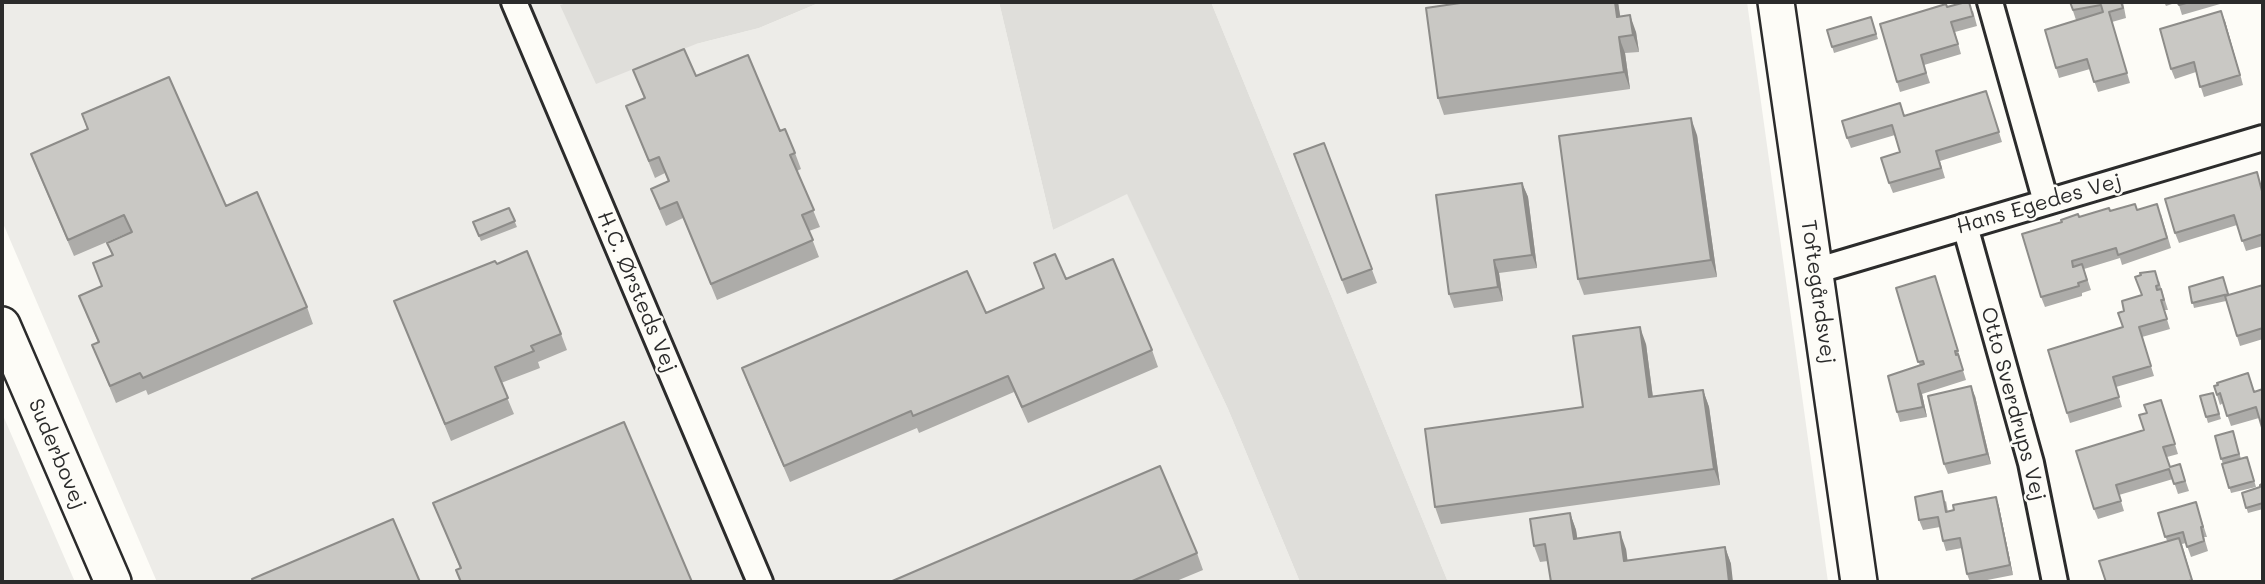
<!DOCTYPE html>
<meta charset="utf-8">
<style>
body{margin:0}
#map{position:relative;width:2265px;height:584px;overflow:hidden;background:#fdfcf7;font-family:Mali,sans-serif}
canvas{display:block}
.frame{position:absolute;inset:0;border:4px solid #2b2b2b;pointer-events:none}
</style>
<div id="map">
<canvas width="2265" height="584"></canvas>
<div class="frame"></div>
</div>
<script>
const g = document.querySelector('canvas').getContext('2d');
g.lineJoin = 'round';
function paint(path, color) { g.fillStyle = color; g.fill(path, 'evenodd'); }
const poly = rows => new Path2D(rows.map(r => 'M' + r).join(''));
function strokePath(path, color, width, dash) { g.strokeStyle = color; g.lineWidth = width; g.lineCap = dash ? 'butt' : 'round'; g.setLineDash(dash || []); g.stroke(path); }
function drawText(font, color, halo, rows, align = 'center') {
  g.font = font + ' Mali,sans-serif'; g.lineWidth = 5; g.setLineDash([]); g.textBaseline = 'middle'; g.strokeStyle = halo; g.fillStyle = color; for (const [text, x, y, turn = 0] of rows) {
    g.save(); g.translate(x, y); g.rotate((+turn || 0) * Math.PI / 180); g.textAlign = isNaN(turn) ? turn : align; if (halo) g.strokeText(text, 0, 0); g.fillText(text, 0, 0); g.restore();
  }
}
paint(poly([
 [11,2,569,2,561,5,696,44,759,28,821,2,999,2,1053,230,1127,193,1228,409,1300,582,157,582,2,221,2,5],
 [1211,2,1747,2,1828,582,1448,582],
 [2,413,75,582,2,582]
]), '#edece8');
paint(poly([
 [569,2,821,2,759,28,696,44,596,84,560,5],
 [999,2,1211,2,1448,582,1300,582,1228,409,1127,194,1053,230]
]), '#dfdeda');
const street = poly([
 [514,2,760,582],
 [1990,2,2046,202],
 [1965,226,2031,463,2055,582],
 [1815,271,2263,138]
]);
const secondary = poly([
 [1776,2,1859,582],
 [2,325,113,582]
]);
strokePath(street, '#2b2b2b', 30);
strokePath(secondary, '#2b2b2b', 40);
strokePath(street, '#fdfcf7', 24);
strokePath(secondary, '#fdfcf7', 35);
paint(poly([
 [1618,2,1620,17,1636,32,1639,52,1625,53,1630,89,1444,115,1438,98],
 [2070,2,2123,2,2126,18,2112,22,2130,83,2098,92,2090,69,2059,78,2056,68,2076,20],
 [2164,2,2227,2,2182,15,2178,2,2166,6],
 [1947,7,1973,11,1977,26,1955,32,1961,54,1924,65,1930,83,1900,92,1897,82],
 [1871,17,1878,39,1834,53,1827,30],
 [2225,21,2243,85,2204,97,2196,72,2175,79,2171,69],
 [633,70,696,76,780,131,795,153,801,169,797,171,820,227,809,231,819,257,717,300,683,218,666,226,657,205,651,189,668,181,665,173,655,178,626,106,644,98],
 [1986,91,2002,142,1940,161,1945,178,1893,193,1889,183,1900,152,1895,135,1851,148,1847,138,1905,116],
 [82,114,226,206,307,307,313,324,148,395,146,390,116,403,92,345,98,342,79,296,102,286,93,263,112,255,107,243,130,232,74,256,37,170,31,154,87,129],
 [1697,135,1717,277,1584,295,1578,279],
 [1324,143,1377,283,1347,294,1294,154],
 [2257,172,2263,193,2263,246,2246,251,2237,225,2179,243,2175,233],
 [1522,183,1528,197,1537,268,1499,273,1503,301,1454,308,1449,294],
 [509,208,517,227,481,241,473,222],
 [2137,210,2161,214,2171,248,2122,265,2120,258,2084,269,2091,290,2082,293,2082,296,2045,307,2041,297,2079,217],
 [1034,263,1066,279,1152,350,1158,367,1028,423,1014,392,919,433,917,428,790,482,748,384,742,368,986,313,1043,288],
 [497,264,561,334,567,350,538,362,540,368,501,383,514,414,451,441,394,301],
 [1935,276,1961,361,1960,361,1966,380,1922,394,1927,417,1900,422,1897,412,1920,366,1896,288],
 [2159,281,2168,310,2164,310,2170,329,2142,337,2154,376,2116,387,2122,407,2070,423,2067,413,2123,327,2124,311],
 [2263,285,2263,339,2240,346,2226,301,2194,308,2189,287,2229,295],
 [1646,344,1653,397,1703,390,1709,407,1720,485,1441,524,1435,507,1583,407],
 [2248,373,2259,418,2231,426,2223,403,2220,405,2214,386],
 [2213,393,2221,419,2208,423,2200,396],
 [1975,396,1991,464,1948,474,1944,464],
 [2161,400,2178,454,2167,457,2170,467,2180,464,2189,491,2178,494,2173,479,2119,495,2124,511,2098,519,2094,509,2144,430,2147,413],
 [2233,431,2241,459,2249,462,2256,487,2231,493,2215,436],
 [2263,483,2263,509,2248,513,2242,493,2260,487],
 [1996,497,1999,507,2013,575,1977,582,1970,582,1967,574,1962,548,1946,551,1943,541,1940,527,1923,530,1919,520,1946,501,1948,512],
 [2196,502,2207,537,2204,537,2208,551,2191,557,2186,543,2182,544,2193,582,2106,582,2167,541,2158,513],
 [433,503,692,582,460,582,456,570,460,568],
 [1570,513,1576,530,1577,538,1626,549,1627,561,1725,547,1731,564,1548,561,1540,562,1534,546],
 [1197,553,1203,570,1174,582,890,582]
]), '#adaca9');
paint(poly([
 [1615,2,1618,2,1623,34,1617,17],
 [2221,11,2225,21,2243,85,2240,75],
 [1630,15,1636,32,1639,52,1633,35],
 [1619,37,1625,53,1630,89,1624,72],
 [1691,118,1697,135,1717,277,1711,260],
 [1522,183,1528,197,1537,268,1532,255],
 [1494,260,1499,273,1503,301,1498,287],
 [1640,327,1646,344,1655,414,1649,397],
 [1918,384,1922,394,1927,417,1923,407],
 [1971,386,1975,396,1991,464,1987,454],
 [1703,390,1709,407,1720,485,1714,469],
 [1996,497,1999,507,2013,575,2010,565],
 [1570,513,1576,530,1580,555,1574,539],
 [1620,532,1626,549,1630,578,1624,561],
 [1725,547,1731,564,1733,582,1729,582]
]), '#8d8c89');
const building = poly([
 [1467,2,1615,2,1617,17,1630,15,1633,35,1619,37,1624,72,1438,98,1426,8,1467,2],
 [1966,2,1969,2,1973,16,1951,22,1958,44,1921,55,1926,73,1897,82,1880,24,1946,4,1947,7,1966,2],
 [2070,2,2121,2,2123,8,2109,12,2127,73,2094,82,2087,59,2056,68,2045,30,2103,12,2101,5,2073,10,2070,2],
 [2177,2,2190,2,2179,5,2177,2],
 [2221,11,2240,75,2200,87,2194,62,2171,69,2160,29,2221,11],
 [1871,17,1876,34,1832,47,1827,30,1871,17],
 [684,49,696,76,748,55,780,131,785,129,795,153,790,155,814,210,802,215,813,240,711,284,677,202,660,209,651,189,669,181,659,157,649,161,626,106,645,98,633,70,684,49],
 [169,77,226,206,257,192,307,307,143,378,140,373,110,386,92,345,99,342,79,296,102,286,93,263,113,255,107,243,132,232,124,215,68,240,31,154,88,129,82,114,169,77],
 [1986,91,1999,132,1936,151,1941,168,1889,183,1881,158,1900,152,1892,125,1847,138,1842,121,1900,103,1904,116,1986,91],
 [1691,118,1711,260,1578,279,1559,136,1691,118],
 [1324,143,1372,269,1342,280,1294,154,1324,143],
 [2257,172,2263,195,2263,234,2242,241,2234,215,2175,233,2165,199,2257,172],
 [1522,183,1532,255,1494,260,1498,287,1449,294,1436,195,1522,183],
 [2135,204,2137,210,2157,204,2167,238,2118,255,2116,248,2072,261,2073,267,2082,264,2087,280,2078,283,2079,286,2041,297,2022,234,2062,222,2061,220,2078,214,2079,217,2109,208,2110,211,2135,204],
 [509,208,515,221,479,236,473,222,509,208],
 [527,251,561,334,531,346,534,351,495,367,508,398,445,424,394,301,495,261,497,264,527,251],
 [1055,254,1066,279,1113,259,1152,350,1022,407,1008,376,913,416,911,411,784,466,742,368,967,271,986,313,1044,288,1034,263,1055,254],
 [2155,271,2159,285,2156,286,2157,290,2161,289,2164,300,2161,300,2167,319,2139,327,2151,366,2113,377,2119,397,2067,413,2048,350,2123,327,2118,313,2124,311,2122,301,2142,295,2135,277,2141,275,2140,273,2155,271],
 [1935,276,1958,351,1955,351,1956,355,1958,354,1963,370,1918,384,1923,407,1897,412,1888,376,1924,364,1923,361,1918,362,1896,288,1935,276],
 [2223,277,2228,294,2192,303,2189,287,2223,277],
 [2263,285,2263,328,2237,336,2225,296,2263,285],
 [1640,327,1649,397,1703,390,1714,469,1435,507,1425,429,1583,407,1573,336,1640,327],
 [2248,373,2254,392,2263,389,2263,431,2256,407,2227,416,2220,393,2217,395,2214,386,2218,385,2217,383,2248,373],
 [1971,386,1987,454,1944,464,1928,396,1971,386],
 [2213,393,2219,414,2206,417,2200,396,2213,393],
 [2161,400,2175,444,2163,447,2170,467,2180,464,2185,481,2174,484,2169,469,2116,485,2121,501,2094,509,2076,451,2144,430,2139,415,2147,413,2144,405,2161,400],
 [624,422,692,582,461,582,456,570,461,568,433,503,624,422],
 [2233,431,2239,454,2221,459,2215,436,2233,431],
 [2247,457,2254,481,2229,488,2222,464,2247,457],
 [1160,466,1197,553,1130,582,890,582,1160,466],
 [2263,483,2263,503,2246,508,2242,493,2260,487,2260,485,2263,483],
 [1942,491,1946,512,1954,510,1953,505,1996,497,2010,565,1967,574,1960,538,1943,541,1938,517,1919,520,1915,497,1942,491],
 [2196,502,2203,527,2201,527,2204,541,2187,547,2183,532,2165,537,2158,513,2196,502],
 [1570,513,1574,539,1620,532,1624,561,1725,547,1729,582,1551,582,1545,544,1534,546,1530,519,1570,513],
 [393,519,420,582,253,582,252,579,393,519],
 [2179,538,2192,580,2186,582,2106,582,2099,561,2179,538]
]);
paint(building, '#c9c8c4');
strokePath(building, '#8d8c89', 2);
drawText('21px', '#2b2b2b', '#fdfcf7', [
 ["Hans Egedes Vej",2039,204,-16],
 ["H.C. Ørsteds Vej",637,292,67],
 ["Toftegårdsvej",1818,292,82],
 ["Otto Sverdrups Vej",2013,404,75],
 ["Suderbovej",57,454,67]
]);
</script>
